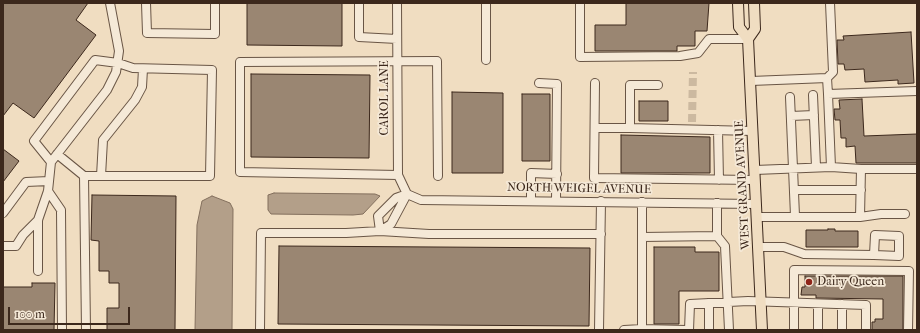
<!DOCTYPE html>
<style>
body{margin:0}
#map{position:relative;width:920px;height:333px;overflow:hidden;background:#f0ddc1;font-family:"IM FELL French Canon",serif}
canvas{display:block}
.frame{position:absolute;inset:0;border:4px solid #3c281c;pointer-events:none}
.scale{position:absolute;left:8px;top:307px;width:122px;height:18px;box-sizing:border-box;border:2px solid #3c281c;border-top:0;padding-left:5px;font-size:12px;line-height:14px;white-space:nowrap;color:#3c281c;-webkit-text-stroke:3px #f5e9d7;paint-order:stroke}
</style>
<div id="map">
<canvas width="920" height="333"></canvas>
<div class="frame"></div>
<div class="scale">100 m</div>
</div>
<script>
const g = document.querySelector('canvas').getContext('2d');
g.lineJoin = 'round';
function paint(path, color) { g.fillStyle = color; g.fill(path, 'evenodd'); }
const poly = rows => new Path2D(rows.map(r => 'M' + r).join(''));
function strokePath(path, color, width, dash) { g.strokeStyle = color; g.lineWidth = width; g.lineCap = dash ? 'butt' : 'round'; g.setLineDash(dash || []); g.stroke(path); }
function drawText(font, color, halo, rows, align = 'center') {
  g.font = font + ' "IM FELL French Canon",serif'; g.lineWidth = 3.5; g.setLineDash([]); g.textBaseline = 'middle'; g.strokeStyle = halo; g.fillStyle = color; for (const [text, x, y, turn = 0] of rows) {
    g.save(); g.translate(x, y); g.rotate((+turn || 0) * Math.PI / 180); g.textAlign = isNaN(turn) ? turn : align; if (halo) g.strokeText(text, 0, 0); g.fillText(text, 0, 0); g.restore();
  }
}
const water = poly([
 [274,193,375,194,380,196,363,214,353,215,271,214,268,210,268,195,274,193],
 [212,196,230,203,233,209,232,330,195,330,197,225,202,201,212,196]
]);
paint(water, '#b39f89');
strokePath(water, '#836f5d', 1);
const building = poly([
 [3,3,88,3,76,20,96,35,34,118,13,103,3,116,3,3],
 [247,3,342,3,342,46,247,45,247,3],
 [626,3,709,3,707,31,695,31,695,46,677,46,677,51,595,51,595,25,626,25,626,3],
 [911,32,914,83,898,84,898,80,865,82,864,69,845,70,844,64,838,64,837,40,844,40,843,36,911,32],
 [251,74,370,75,369,158,251,157,251,74],
 [452,92,503,93,503,173,452,173,452,92],
 [522,94,550,94,550,161,522,161,522,94],
 [862,99,864,136,917,134,917,163,856,163,855,146,846,147,846,138,841,138,840,120,835,120,834,109,840,109,839,100,862,99],
 [639,101,668,101,668,121,639,121,639,101],
 [621,135,710,137,710,173,621,173,621,135],
 [3,149,19,161,3,182,3,149],
 [92,195,176,196,175,330,107,330,107,308,119,308,119,283,109,283,109,271,99,271,99,241,91,240,92,195],
 [828,229,835,229,835,231,858,231,858,247,806,247,806,230,828,230,828,229],
 [279,246,590,248,589,326,278,324,279,246],
 [654,247,695,247,695,252,719,252,719,291,679,291,679,324,654,324,654,247],
 [805,276,903,276,903,330,872,330,872,322,875,322,875,319,883,319,883,299,816,298,816,295,801,295,802,287,805,287,805,276],
 [32,283,55,283,54,330,3,330,3,287,32,287,32,283]
]);
paint(building, '#9a8672');
strokePath(building, '#3c281c', 1);
strokePath(poly([
 [692,122,693,72]
]), '#ccb9a0', 8, [8, 4]);
const minor = poly([
 [146,3,147,33,215,34,215,3],
 [359,3,359,37,397,39],
 [397,3,398,175,407,194,421,200,756,204],
 [486,3,486,60],
 [580,3,580,57,680,56,698,53,709,39,748,39],
 [827,78,833,72,830,3],
 [751,81,827,78,828,94,917,91],
 [539,83,557,84,556,201],
 [595,83,594,178,755,180],
 [658,85,630,85,630,128,753,131],
 [813,95,816,167],
 [790,97,795,216],
 [791,116,814,115],
 [595,128,630,128],
 [718,130,719,180],
 [51,162,34,141,95,60,118,63,133,68,212,70,210,176,84,176,57,154],
 [831,167,861,169,917,169],
 [755,170,831,167,828,94],
 [398,175,240,172,240,62,437,61,438,176],
 [84,176,86,330],
 [101,176,103,140,135,100,142,87,143,69],
 [794,190,861,190],
 [48,191,61,210,62,330],
 [531,201,531,173,557,174],
 [642,202,642,237,717,236,717,203],
 [3,213,26,182,49,181],
 [757,217,860,217,881,214,905,214],
 [860,217,861,169],
 [380,231,378,216,396,198,407,194],
 [380,231,391,224,407,194],
 [717,236,725,246,729,330],
 [3,246,16,246,23,235,38,220],
 [759,247,784,247,804,254,874,255,899,256,899,236,875,235,874,255],
 [38,271,38,220,48,191,51,162,107,90,116,72,119,51,110,3],
 [709,303,709,330],
 [642,329,686,330],
 [260,330,261,233,346,233,380,231,429,234,601,234],
 [599,330,601,201],
 [624,330,642,329,642,237],
 [689,330,690,304,748,301,866,305,866,330],
 [794,330,794,270,909,271,908,330],
 [818,330,818,304],
 [842,330,842,304]
]);
const major = poly([
 [738,3,739,27,748,39,762,330],
 [748,39,755,29,754,3]
]);
strokePath(minor, '#695545', 10);
strokePath(major, '#3c281c', 12);
strokePath(minor, '#f5e9d7', 8);
strokePath(major, '#f0ddc1', 10);
for (const [x, y, r, color] of [
 [809,282,4,"#8f2418"]
]) { const dot = new Path2D(); dot.arc(x, y, r, 0, 2 * Math.PI); g.fillStyle = color; g.fill(dot); strokePath(dot, '#f5e9d7', 1.5); }
drawText('12px', '#3c281c', '#f5e9d7', [
 ["CAROL LANE",385,98,-90],
 ["WEST GRAND AVENUE",743,185,-93],
 ["NORTH WEIGEL AVENUE",579,189,1]
]);
drawText('12px', '#3c281c', '#f5e9d7', [
 ["Dairy Queen",817,282]
], 'left');
</script>
